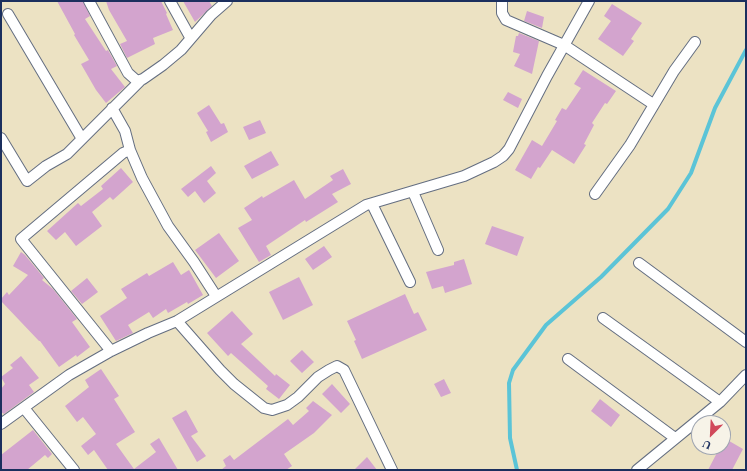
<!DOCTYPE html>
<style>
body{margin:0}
#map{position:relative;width:747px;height:471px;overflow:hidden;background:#ece2c3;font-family:"EB Garamond",serif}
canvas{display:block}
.frame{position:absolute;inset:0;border:2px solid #1b2f5e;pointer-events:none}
.north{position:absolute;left:691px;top:415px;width:40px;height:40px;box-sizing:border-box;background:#f7f3e8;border:1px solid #9fa5b1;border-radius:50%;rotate:204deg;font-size:11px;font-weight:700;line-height:16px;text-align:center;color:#1b2f5e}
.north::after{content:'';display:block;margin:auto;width:14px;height:18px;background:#d1495b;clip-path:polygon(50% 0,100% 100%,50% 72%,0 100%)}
</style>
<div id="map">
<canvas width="747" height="471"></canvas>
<div class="frame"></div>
<div class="north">U</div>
</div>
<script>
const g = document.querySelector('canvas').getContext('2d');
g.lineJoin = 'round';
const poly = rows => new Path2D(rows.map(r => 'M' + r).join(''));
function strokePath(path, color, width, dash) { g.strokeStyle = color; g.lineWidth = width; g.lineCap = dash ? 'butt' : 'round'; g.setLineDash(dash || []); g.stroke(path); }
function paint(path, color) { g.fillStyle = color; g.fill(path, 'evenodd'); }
strokePath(poly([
 [517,470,510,438,509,383,513,370,546,325,601,277,668,209,691,173,715,108,746,50]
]), '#5bc4d7', 4);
paint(poly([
 [57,1,83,1,90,16,85,19,106,51,108,50,117,66,111,69,125,87,106,103,96,90,81,64,89,60,74,35,75,34],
 [106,1,161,1,167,13,166,14,173,30,153,38,155,44,127,58,120,44,127,41,109,10],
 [183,1,209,1,212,6,195,22],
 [612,4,642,23,631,39,634,41,623,56,598,39,611,21,604,16],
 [527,11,544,17,542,28,524,21],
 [519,33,539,41,532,74,514,66,520,54,513,52,516,36,518,36],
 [583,70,616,91,607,104,605,103,592,123,594,125,584,144,586,145,574,164,552,150,540,168,538,167,531,179,515,170,532,140,542,146,557,121,555,120,562,108,566,110,581,88,574,84],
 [508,92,522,99,518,108,503,100],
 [209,105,221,124,224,123,228,132,211,142,206,132,208,131,197,113],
 [260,120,266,133,249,140,243,127],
 [271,151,279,165,252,179,244,166],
 [211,166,216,173,207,181,216,193,204,203,195,191,188,197,181,189],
 [121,168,133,182,113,200,110,197,92,212,102,226,76,246,65,232,56,240,47,231,78,203,81,206,103,189,101,186],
 [343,169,351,184,332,194,338,202,306,222,305,220,266,246,271,255,259,262,238,228,252,220,244,208,262,196,263,198,294,180,305,199,333,180,330,176],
 [492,226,524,237,517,256,485,244],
 [219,233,239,261,216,278,195,250],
 [324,246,332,257,313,270,305,259],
 [21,252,25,255,44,278,42,280,53,289,77,319,72,322,90,347,77,357,76,355,59,367,40,341,39,341,1,301,1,299,7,292,9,295,28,275,13,266],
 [464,259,472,284,445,293,443,286,432,289,426,272,454,265,454,262],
 [173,262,181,275,189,270,203,295,188,304,187,302,168,313,166,309,153,318,149,312,128,325,133,333,116,341,100,316,127,298,121,289,147,273,149,276],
 [299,277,313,305,283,320,269,292],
 [87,278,98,292,82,304,71,291],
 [405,294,414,314,418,312,427,330,362,359,354,341,356,340,347,321],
 [232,311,253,334,241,344,275,376,276,374,290,385,279,399,266,389,268,386,231,353,228,356,207,333],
 [302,350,314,362,302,373,290,361],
 [21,356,39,378,29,385,34,392,4,414,1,412,1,389,5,384,1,377,13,368,10,365],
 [101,369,119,396,114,399,135,432,116,444,134,469,156,452,150,444,159,438,178,470,108,470,94,450,88,455,81,446,96,434,83,417,77,422,65,406,89,387,85,380],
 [444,379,451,393,441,397,434,384],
 [332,384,350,404,341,413,322,394],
 [600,399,620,415,611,427,591,411],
 [313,401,332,415,314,433,284,454,292,466,286,470,221,470,226,466,223,460,230,455,234,460,288,419,293,425,309,411,306,408],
 [186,410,198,432,191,436,206,456,197,462,172,418],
 [33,430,52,454,48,458,45,455,27,470,1,470,1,455],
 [724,438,743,449,732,470,708,470,720,447,723,447],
 [367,457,377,470,354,470]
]), '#d3a4ce');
const minor = poly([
 [89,1,128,73,137,81,143,79,163,65,181,50,211,15,227,1],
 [170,1,190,37],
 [502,1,502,13,506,20,564,45,653,104],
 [8,14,82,139],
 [112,108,125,131,130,150],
 [1,138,27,181,46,166,67,154,140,81],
 [413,192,438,250],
 [595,194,630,145,674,71,695,42],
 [372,204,410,282],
 [639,263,746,342],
 [603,318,720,402],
 [177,321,220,370,234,384,264,408,272,410,287,405,298,397,318,377,329,370,337,366,344,370,392,470],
 [111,351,21,239,123,153,130,150,142,178,168,226,194,262,216,296],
 [568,359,675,438],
 [24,408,74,470],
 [1,424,69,375,111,351,148,333,177,321,366,205,464,176,494,162,503,156,509,149,547,76,589,1],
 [637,470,720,402,746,375]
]);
strokePath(minor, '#646e81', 12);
strokePath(minor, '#fff', 10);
</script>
